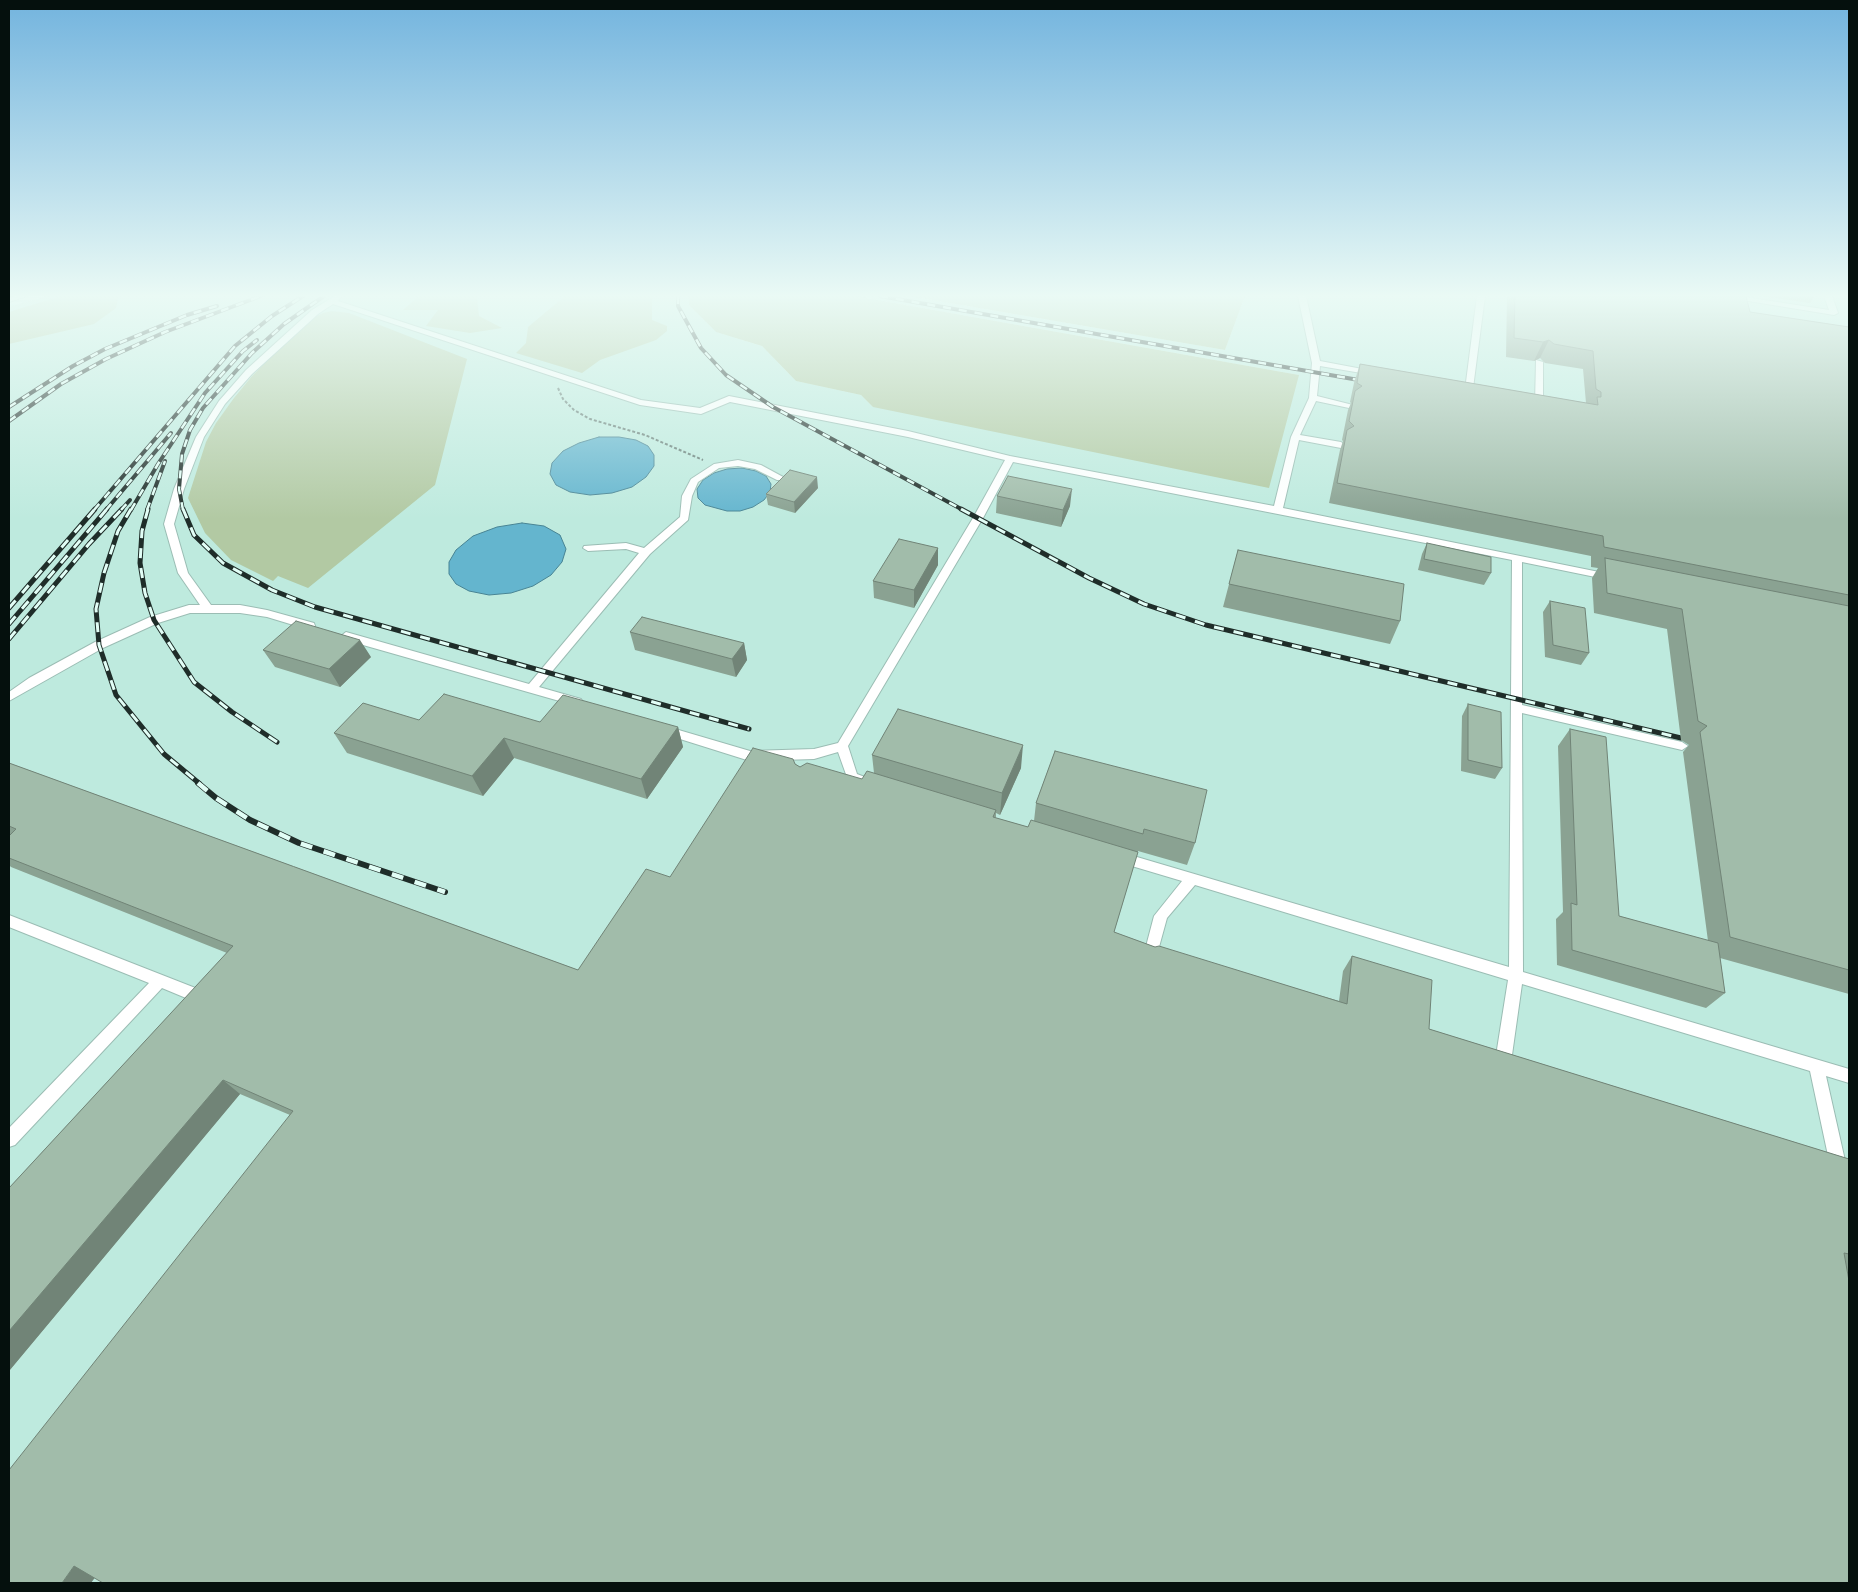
<!DOCTYPE html>
<style>
body{margin:0}
#map{position:relative;width:1858px;height:1592px;overflow:hidden;background:#d0f3e9;font-family:"Public Sans",sans-serif}
canvas{display:block}
.frame{position:absolute;inset:0;border:10px solid #05100d;pointer-events:none}
</style>
<div id="map">
<canvas width="1858" height="1592"></canvas>
<div class="frame"></div>
</div>
<script>
const g = document.querySelector('canvas').getContext('2d');
g.lineJoin = 'round';
function paint(path, color) { g.fillStyle = color; g.fill(path, 'evenodd'); }
const poly = rows => new Path2D(rows.map(r => 'M' + r).join(''));
function strokePath(path, color, width, dash) { g.strokeStyle = color; g.lineWidth = width; g.lineCap = dash ? 'butt' : 'round'; g.setLineDash(dash || []); g.stroke(path); }
paint(poly([
 [46,296,689,296,689,305,716,332,762,346,796,381,861,395,873,407,1299,375,855,296,909,296,1225,350,1245,296,1849,296,1849,1583,9,1583,9,307],
 [315,317,216,423,252,376],
 [654,455,654,466,646,476,631,487,590,495,570,492,556,485,550,474,553,463],
 [522,523,544,526,533,586,511,593,489,595,497,527]
]), '#beeade');
paint(poly([
 [61,296,123,296,118,299,116,308,94,324,9,344,9,312],
 [419,296,487,296,477,297,479,316,502,328,470,333,426,326,438,310,403,310],
 [565,296,652,296,652,320,667,326,667,331,656,340,600,360,582,373,516,353,526,343,528,327],
 [689,296,855,296,1299,375,1269,488,873,407,861,395,796,381,762,346,716,332,689,305],
 [909,296,1245,296,1225,350],
 [332,311,349,313,467,359,435,485,308,588,278,576,273,581,231,560,205,533,188,498,206,442,216,423,234,398,252,376,283,345,315,317,323,313]
]), '#b2c9a3');
const water = poly([
 [599,437,619,437,636,440,648,446,654,455,654,466,646,477,632,487,612,493,590,495,570,492,556,485,550,474,552,463,563,451,579,443,599,437],
 [742,468,756,471,766,476,771,484,770,492,764,500,753,507,740,511,727,511,705,505,698,498,697,489,703,480,714,473,727,469,742,468],
 [522,523,544,526,560,535,566,549,562,562,551,575,533,586,511,593,489,595,469,591,456,584,449,574,449,562,456,550,473,536,497,527,522,523]
]);
paint(water, '#64b5ce');
strokePath(water, '#488494', 1);
const lane = poly([
 [14,296,27,296,9,302,9,298,14,296],
 [335,296,342,296,338,301,641,400,700,408,729,396,908,431,1010,456,1274,506,1291,437,1309,398,1312,363,1298,296,1306,296,1320,361,1373,371,1377,373,1373,375,1320,366,1317,396,1353,405,1349,408,1316,401,1300,435,1341,442,1345,445,1341,448,1299,440,1283,508,1614,575,1615,577,1610,580,1522,562,1522,705,1682,742,1688,746,1682,750,1522,713,1523,972,1849,1069,1849,1083,1826,1076,1846,1165,1844,1171,1838,1173,1832,1171,1830,1165,1810,1071,1522,984,1511,1062,1508,1067,1503,1069,1498,1067,1495,1062,1508,980,1195,885,1167,918,1156,958,1151,960,1146,958,1144,954,1154,916,1182,881,1115,861,1113,857,1115,853,1120,852,1509,967,1512,560,1013,462,983,518,848,746,857,774,870,779,872,782,870,785,866,787,848,780,838,752,814,759,750,761,661,733,659,730,665,726,750,751,814,749,838,743,973,518,1005,460,908,437,730,402,701,414,640,405,333,304,318,314,252,374,225,404,204,437,184,489,174,524,188,573,211,605,240,605,267,610,314,623,315,626,314,629,310,630,267,617,240,613,190,613,158,623,103,648,9,701,9,692,29,678,95,642,150,617,189,605,200,605,178,573,164,524,174,489,196,437,219,401,246,370,312,310,335,296],
 [1477,296,1485,296,1473,388,1482,390,1482,394,1479,395,1465,390,1477,296],
 [1718,296,1738,296,1829,310,1824,296,1832,296,1838,313,1834,315,1718,296],
 [1536,360,1543,362,1543,404,1539,407,1535,404,1536,360],
 [738,460,761,465,785,478,783,480,777,480,755,469,738,466,719,468,698,482,692,496,688,520,650,554,539,687,581,699,583,702,581,705,577,706,342,639,341,636,346,632,529,684,639,553,626,549,588,551,583,548,584,546,626,543,644,548,680,517,682,496,691,479,714,464,738,460],
 [9,915,203,991,205,996,203,1001,198,1003,162,988,15,1145,9,1147,9,1128,149,983,9,927,9,915]
]);
strokePath(lane, '#9bbdb4', 2);
strokePath(poly([
 [558,388,563,399,574,410,590,419,645,435,703,460]
]), '#677d77', 2, [3, 2]);
paint(lane, '#fff');
const railFar2 = poly([
 [678,296,678,306,701,348,726,375,773,407,963,510],
 [880,296,1370,382],
 [9,407,73,366,105,349,187,315,217,306],
 [9,421,61,384,106,359,165,332,261,296],
 [94,510,235,346,272,316,303,296],
 [106,510,171,433],
 [121,510,130,500],
 [131,510,158,464,205,393,243,351,257,340],
 [147,510,165,461],
 [183,510,179,489,182,454,190,430,203,408,252,353,284,324,324,296]
]);
const railFar1 = poly([
 [131,509,118,531,104,573,96,609,99,645,116,695,164,754,200,784],
 [148,509,142,531,140,563,145,593,154,620,194,682,232,712,277,742],
 [183,509,194,535,223,563,272,590,315,607,749,729],
 [961,509,1089,578,1144,604,1206,625,1681,738],
 [9,608,95,509],
 [9,624,107,509],
 [9,639,89,544,122,509]
]);
const rail = poly([
 [198,783,216,798,250,820,299,843,445,892]
]);
strokePath(railFar2, '#1f2d29', 4);
strokePath(railFar1, '#1f2d29', 5);
strokePath(rail, '#1f2d29', 6);
strokePath(railFar2, '#e2fef6', 2.5, [8]);
strokePath(railFar1, '#e2fef6', 3, [10]);
strokePath(rail, '#e2fef6', 4.5, [12]);
paint(poly([
 [1507,296,1746,296,1750,312,1849,327,1849,994,1720,958,1725,993,1706,1008,1557,965,1556,919,1563,912,1558,746,1570,729,1619,916,1708,941,1683,752,1689,745,1681,740,1667,629,1594,613,1592,578,1598,568,1591,567,1591,556,1329,503,1340,450,1343,441,1342,440,1348,410,1351,403,1350,402,1354,383,1360,364,1586,403,1583,369,1545,363,1540,358,1534,361,1506,357],
 [1760,296,1815,296,1810,303],
 [818,488,795,513,768,505,766,494],
 [997,496,1070,506,1061,527,996,513],
 [1427,543,1491,573,1484,585,1418,570,1422,554],
 [938,548,938,565,914,608,874,598,873,581],
 [1238,550,1400,621,1390,644,1223,607],
 [1550,601,1589,653,1581,665,1545,657,1543,612],
 [630,632,744,643,747,660,736,677,635,650],
 [263,650,371,657,340,687,275,667],
 [1468,704,1502,768,1495,779,1461,771,1462,716],
 [419,720,540,722,678,727,683,747,647,799,514,758,483,796,347,753,334,733],
 [1055,751,1195,843,1187,865,1138,851,1114,932,1155,947,1339,1001,1343,971,1352,956,1429,1029,1849,1159,1849,1273,290,1115,240,1094,9,1371,9,1188,227,953,11,867,9,865,9,763,578,970,670,877,795,764,800,767,862,779,874,773,872,755,1021,768,1000,815,996,813,996,818,1028,827,1034,821,1036,803]
]), '#8aa292');
paint(poly([
 [1549,340,1540,358,1534,361,1543,342],
 [817,477,818,488,795,513,794,502],
 [1072,489,1070,506,1061,527,1063,510],
 [938,548,938,565,914,608,914,590],
 [360,640,371,657,340,687,329,669],
 [744,643,747,660,736,677,732,659],
 [678,727,683,747,647,799,641,779],
 [504,738,514,758,483,796,472,776],
 [1023,745,1021,768,1000,815,1002,793],
 [223,1080,240,1094,9,1371,9,1331],
 [74,1566,102,1568,91,1583,62,1583]
]), '#718477');
const building = poly([
 [1515,296,1746,296,1750,312,1849,327,1849,595,1604,547,1603,536,1337,483,1347,430,1354,426,1349,421,1355,391,1362,386,1357,383,1360,364,1598,405,1597,397,1601,397,1601,392,1596,389,1593,351,1554,344,1549,340,1543,342,1514,338,1515,296],
 [790,470,817,477,794,502,766,494,790,470],
 [1008,476,1072,489,1063,510,997,496,1008,476],
 [899,539,938,548,914,590,873,581,899,539],
 [1427,543,1491,557,1491,573,1424,559,1427,543],
 [1238,550,1404,584,1400,621,1229,584,1238,550],
 [1605,558,1849,606,1849,970,1730,937,1700,732,1707,726,1698,721,1682,609,1607,593,1605,558],
 [1550,601,1585,608,1589,653,1553,645,1550,601],
 [642,617,744,643,732,659,630,632,642,617],
 [296,621,360,640,329,669,263,650,296,621],
 [444,694,540,722,563,695,678,727,641,779,504,738,472,776,334,733,363,703,419,720,444,694],
 [1468,704,1501,712,1502,768,1468,760,1468,704],
 [898,709,1023,745,1002,793,872,755,898,709],
 [1570,729,1606,737,1619,916,1718,943,1725,993,1572,950,1571,903,1577,905,1570,729],
 [753,748,793,759,795,764,800,767,807,763,862,779,867,771,996,810,993,817,1028,827,1031,820,1138,852,1114,932,1155,947,1159,946,1347,1004,1352,956,1432,980,1429,1029,1849,1159,1849,1254,1844,1253,1849,1281,1849,1583,103,1583,74,1566,62,1583,9,1583,9,1470,293,1111,223,1080,9,1331,9,1188,233,946,9,858,9,836,16,829,9,826,9,763,578,970,646,869,670,877,753,748],
 [1055,751,1207,790,1195,843,1144,829,1143,834,1036,803,1055,751]
]);
paint(building, '#a1bcaa');
strokePath(building, '#718477', 1);
const sky = g.createLinearGradient(0, 0, 0, 519);
sky.addColorStop(0, '#73b4de');
sky.addColorStop(0.57, '#eafaf5');
sky.addColorStop(1, '#eafaf500');
g.fillStyle = sky;
g.fillRect(0, 0, 1858, 519);
</script>
